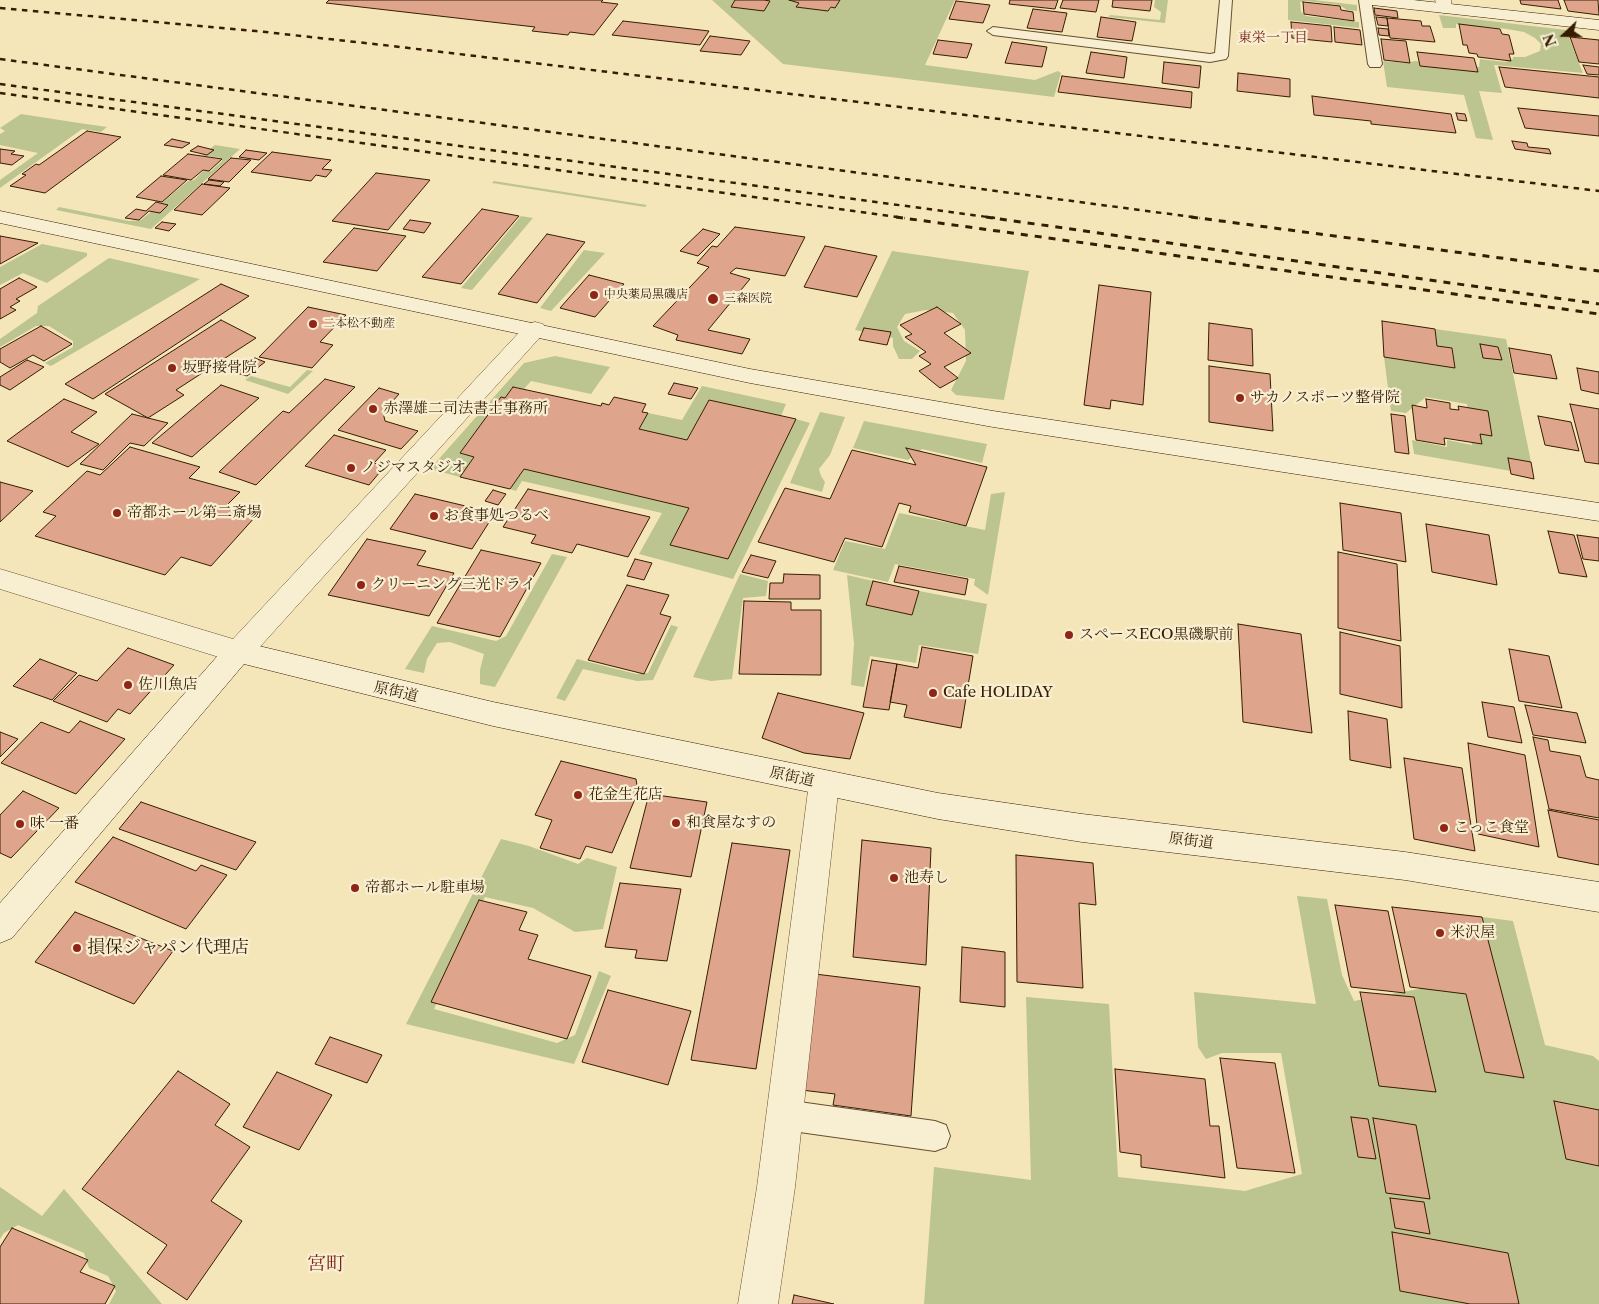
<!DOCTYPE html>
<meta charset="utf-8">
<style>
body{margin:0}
#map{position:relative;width:1599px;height:1304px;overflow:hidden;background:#f5e6ba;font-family:"Libre Caslon Text",serif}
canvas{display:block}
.north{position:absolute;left:1539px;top:10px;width:50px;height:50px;-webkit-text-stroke:4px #f8efd2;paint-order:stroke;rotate:249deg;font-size:14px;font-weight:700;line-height:20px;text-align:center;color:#361d02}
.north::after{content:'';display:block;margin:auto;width:18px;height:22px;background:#361d02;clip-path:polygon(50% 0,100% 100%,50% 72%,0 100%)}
</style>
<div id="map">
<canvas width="1599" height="1304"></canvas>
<div class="north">N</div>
</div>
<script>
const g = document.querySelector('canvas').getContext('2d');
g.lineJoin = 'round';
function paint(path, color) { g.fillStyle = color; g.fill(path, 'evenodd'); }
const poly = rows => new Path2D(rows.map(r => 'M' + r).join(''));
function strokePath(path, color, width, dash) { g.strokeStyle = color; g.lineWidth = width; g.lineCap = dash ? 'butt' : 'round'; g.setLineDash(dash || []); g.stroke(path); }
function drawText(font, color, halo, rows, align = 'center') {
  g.font = font + ' "Libre Caslon Text","Noto Serif JP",serif'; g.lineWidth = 4.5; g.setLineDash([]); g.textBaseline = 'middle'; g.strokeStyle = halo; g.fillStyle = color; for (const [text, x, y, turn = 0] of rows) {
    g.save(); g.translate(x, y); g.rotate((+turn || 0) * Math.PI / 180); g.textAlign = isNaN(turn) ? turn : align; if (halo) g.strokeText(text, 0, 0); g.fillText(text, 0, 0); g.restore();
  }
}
paint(poly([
 [712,0,789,0,799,3,797,7,828,11,840,0,955,0,925,65,1035,80,1058,71,1061,73,1054,97,783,64],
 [1155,0,1168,0,1165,23,1109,17,1110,15,1160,20,1161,12,1154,7],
 [1288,0,1314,0,1357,5,1357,11,1347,10,1339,5,1306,1,1300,2,1301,12,1306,16,1359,22,1359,28,1288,20],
 [1439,15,1566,30,1583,73,1494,65,1502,93,1479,91,1493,140,1476,138,1464,95,1387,87,1383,61,1406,63,1415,61,1479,67,1480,59,1505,62,1513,59,1513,57,1525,57,1540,51,1541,44,1535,38,1524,32,1507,29,1456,24,1456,28,1443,28],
 [21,114,79,123,107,127,101,132,82,129,0,188,0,180,38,153,0,145,0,134,5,131,0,128],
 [215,145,240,149,151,229,56,210,59,207,129,221,141,220,188,181,194,180,203,171,211,171,222,161,221,158,202,155],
 [494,181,647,205,645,207,492,183],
 [521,216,533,218,472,290,461,288],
 [42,244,87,253,87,256,47,283,23,273,0,285,0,267],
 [584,250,605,253,551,311,540,308],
 [892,251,1029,271,1004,400,956,395,951,390,966,361,965,330,953,313,926,310,905,314,897,327,904,341,920,351,912,359,899,359,893,346,893,338,855,330],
 [109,258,200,279,51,366,45,363,73,347,73,341,49,326,36,326,0,347,0,339,37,313,38,306],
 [1435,329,1506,339,1531,462,1509,458,1511,471,1414,454,1412,440,1447,447,1447,440,1472,445,1467,404,1426,397,1406,413,1391,411,1384,357,1455,368,1452,348,1437,346],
 [555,356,610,367,591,394,531,381,524,389,513,387,505,398,501,397,460,453,474,457,460,477,430,469,524,363],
 [307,370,313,371,288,394,245,380,251,376,290,387],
 [702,386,786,404,781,416,709,400,687,440,639,429,648,413,682,420],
 [820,412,845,417,830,455,819,469,821,476,825,482,822,492,790,483],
 [796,419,810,423,733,579,639,554,662,513,522,481,516,491,510,489,524,469,689,508,670,545,728,559],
 [864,421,987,444,982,463,922,449,908,460,853,448],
 [1005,492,988,595,974,585,975,579,895,564,888,582,833,570,845,541,885,549,899,513,985,530,991,494],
 [552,554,567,557,495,687,480,684,480,670,484,654,450,642,437,643,427,659,424,673,405,669,432,626,496,641,506,636],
 [740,574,768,581,766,596,743,598,732,679,711,681,693,677],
 [847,575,873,581,866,605,912,615,919,591,987,604,978,654,919,645,916,663,870,656,864,687,851,685,854,644],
 [671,625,678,627,653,680,637,681,583,669,565,701,556,698,577,659,636,674,648,673],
 [501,839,529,846,578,864,587,858,617,867,603,929,575,932,533,908,485,897,434,1009,557,1043,575,1035,599,971,611,976,574,1064,406,1024],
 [1297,896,1327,899,1342,975,1354,1001,1424,988,1466,994,1485,1072,1523,1078,1482,917,1513,921,1545,1045,1593,1056,1599,1061,1599,1304,924,1304,934,1167,1031,1180,1026,997,1109,1004,1118,1177,1245,1191,1302,1174,1281,1053,1222,1053,1206,1059,1198,1047,1194,992,1316,1004],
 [0,1187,42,1216,64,1189,162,1304,109,1304,116,1291,108,1276,89,1268,84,1253,18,1225,4,1233,0,1239]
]), '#bcc48f');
const building = poly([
 [329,0,603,0,601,2,618,4,594,35,570,32,568,35,532,31,535,27,326,3,329,0],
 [735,0,764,0,770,1,764,11,731,7,735,0],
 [789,0,840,0,835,8,831,7,828,11,796,7,799,3,789,0],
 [1010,0,1058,0,1055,9,1009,4,1010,0],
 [1063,0,1099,0,1096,12,1060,8,1063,0],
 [1113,0,1152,0,1150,11,1112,7,1113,0],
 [1520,0,1558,0,1561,9,1521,4,1520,0],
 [1564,0,1598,0,1599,15,1568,11,1564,0],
 [956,1,990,5,983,23,949,19,956,1],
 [1303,2,1340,6,1341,10,1353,12,1354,21,1304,14,1303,2],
 [1374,8,1397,11,1398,18,1375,15,1374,8],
 [1033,9,1067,13,1062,32,1027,28,1033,9],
 [1101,17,1136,22,1132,41,1097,37,1101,17],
 [1376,17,1387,18,1388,26,1378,25,1376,17],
 [1387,18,1421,21,1422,26,1430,26,1435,42,1390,38,1387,18],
 [623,21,709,31,700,45,612,35,623,21],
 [1291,22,1331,26,1332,42,1292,38,1291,22],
 [1459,24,1500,29,1502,34,1509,35,1514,54,1509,54,1511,61,1478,57,1477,54,1469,53,1467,45,1463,45,1459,24],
 [1334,27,1360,30,1362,45,1335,42,1334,27],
 [1378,28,1388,29,1389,36,1379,35,1378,28],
 [710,36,750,41,741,55,700,51,710,36],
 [1570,37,1599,40,1599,64,1579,62,1570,37],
 [1381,39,1406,41,1410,63,1384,60,1381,39],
 [938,40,972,44,967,58,933,54,938,40],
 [1012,42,1047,47,1042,67,1005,63,1012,42],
 [1091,52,1127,57,1124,78,1086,73,1091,52],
 [1417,52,1474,58,1478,72,1420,66,1417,52],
 [1164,62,1201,66,1199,88,1162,83,1164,62],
 [1583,65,1599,67,1599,75,1587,74,1583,65],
 [1499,67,1599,77,1599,98,1505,87,1499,67],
 [1238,73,1290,79,1290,97,1237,91,1238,73],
 [1062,76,1192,92,1191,108,1058,92,1062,76],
 [1312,96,1451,114,1456,133,1371,124,1371,121,1314,115,1312,96],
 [1518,108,1599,116,1599,136,1525,128,1518,108],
 [1456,113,1465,114,1467,121,1458,120,1456,113],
 [87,131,121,137,45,193,10,186,26,175,22,174,36,164,39,165,87,131],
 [172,139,190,143,182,148,164,145,172,139],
 [1512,141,1527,143,1528,147,1549,149,1551,154,1515,149,1512,141],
 [198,146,214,150,207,155,190,151,198,146],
 [0,149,15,151,11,154,24,156,12,165,0,163,0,149],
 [246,150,267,153,259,160,239,157,246,150],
 [272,152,331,160,322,169,332,170,326,177,316,175,311,181,251,172,272,152],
 [188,154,222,159,209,171,203,170,191,180,163,175,188,154],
 [231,158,251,160,229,182,208,179,231,158],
 [376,173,430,180,388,230,332,221,376,173],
 [161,176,187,180,162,202,136,197,161,176],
 [209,180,224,182,220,186,204,184,209,180],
 [202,184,230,188,202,215,174,210,202,184],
 [156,202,168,205,160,213,149,211,139,220,125,218,136,209,146,211,156,202],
 [482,209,519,216,461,284,422,277,482,209],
 [410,220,431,223,424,233,403,229,410,220],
 [162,222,176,224,169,231,155,228,162,222],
 [735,227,805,237,785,276,736,268,730,273,750,279,708,330,750,339,742,354,676,340,678,335,653,326,709,267,697,263,712,246,717,247,735,227],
 [354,228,406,236,377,271,323,262,354,228],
 [703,229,720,234,698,256,680,251,703,229],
 [547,234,585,242,537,303,498,294,547,234],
 [0,236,38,243,0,264,0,236],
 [825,246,877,256,857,297,804,287,825,246],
 [589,275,624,284,595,317,560,308,589,275],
 [19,278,37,287,16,299,20,301,10,307,16,310,0,319,0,289,19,278],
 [221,284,249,296,93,399,65,384,221,284],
 [1099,285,1151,292,1143,405,1111,400,1110,409,1084,405,1099,285],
 [308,307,346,315,320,342,333,345,312,368,259,357,308,307],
 [937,307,961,324,944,333,971,353,944,367,958,378,940,388,919,371,931,364,919,356,926,352,905,337,912,334,900,325,937,307],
 [221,320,256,338,176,390,184,395,148,418,105,394,221,320],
 [1382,321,1435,329,1437,346,1452,348,1455,368,1384,357,1382,321],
 [1209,323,1252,329,1253,366,1208,360,1209,323],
 [41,326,72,344,44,361,33,355,10,368,0,362,0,349,41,326],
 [864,328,891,332,887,345,859,340,864,328],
 [1480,344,1498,347,1502,360,1483,358,1480,344],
 [1509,348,1551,355,1557,379,1514,373,1509,348],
 [255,358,265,362,247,376,237,373,255,358],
 [27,360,44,367,10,390,0,385,0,377,27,360],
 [1209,366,1270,374,1273,431,1209,422,1209,366],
 [1577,368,1599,372,1599,394,1581,390,1577,368],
 [325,379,355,387,256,485,219,472,283,411,289,413,325,379],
 [674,383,698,388,691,399,668,394,674,383],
 [221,385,259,398,192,457,152,443,221,385],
 [513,387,601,406,602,403,609,405,614,397,646,404,642,412,648,413,639,429,687,440,709,400,796,419,728,559,670,545,689,508,524,469,510,489,460,477,474,457,460,453,501,397,505,398,513,387],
 [379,388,399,394,383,412,385,421,418,431,401,449,338,430,379,388],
 [64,399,97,412,71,432,99,444,68,467,7,441,64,399],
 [1426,399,1450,403,1450,409,1459,410,1458,406,1488,411,1492,436,1480,434,1482,444,1444,438,1445,445,1416,440,1412,405,1427,408,1426,399],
 [1570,404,1599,409,1599,464,1585,462,1570,404],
 [132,414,168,423,144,446,130,443,103,470,80,464,132,414],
 [1391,414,1405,416,1409,454,1395,452,1391,414],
 [1538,416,1571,422,1579,451,1545,445,1538,416],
 [334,435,386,450,374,463,385,466,369,485,305,466,334,435],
 [130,447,200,467,189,478,240,492,224,508,255,517,211,566,181,557,165,575,35,536,56,516,43,512,87,471,100,475,130,447],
 [906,448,987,467,966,526,909,512,911,506,899,503,882,547,845,538,834,562,758,542,785,488,830,499,852,450,916,465,906,448],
 [1508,458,1531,462,1534,479,1511,474,1508,458],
 [0,482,33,491,0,522,0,482],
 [528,489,650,517,628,557,577,544,572,553,531,543,536,535,503,527,528,489],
 [493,490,506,494,498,505,485,501,493,490],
 [415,494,495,513,472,549,390,529,415,494],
 [1340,503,1401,513,1406,562,1343,550,1340,503],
 [1426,524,1489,535,1497,585,1432,572,1426,524],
 [1548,531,1574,535,1587,577,1559,573,1548,531],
 [1577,535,1599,538,1599,561,1583,559,1577,535],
 [367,539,426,551,417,565,454,573,429,616,328,595,367,539],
 [481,550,541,563,500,637,437,623,481,550],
 [1338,552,1397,564,1401,641,1338,628,1338,552],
 [751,555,776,561,768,578,742,572,751,555],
 [635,559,652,563,644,580,627,576,635,559],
 [899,566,968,579,965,595,894,582,899,566],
 [784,574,820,575,820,599,769,599,770,583,783,583,784,574],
 [873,581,919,591,912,615,866,605,873,581],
 [627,585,669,595,660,614,671,617,644,674,588,660,627,585],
 [744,601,791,602,791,610,821,610,821,675,739,674,744,601],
 [1238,624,1301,634,1312,733,1243,722,1238,624],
 [1340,632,1400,646,1402,708,1340,694,1340,632],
 [922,647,973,656,961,728,904,717,907,705,890,702,897,664,918,668,922,647],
 [128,648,174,665,130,714,118,709,107,722,53,701,79,675,97,681,128,648],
 [1509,649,1549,656,1562,708,1519,701,1509,649],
 [40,659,77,673,52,700,13,686,40,659],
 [872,660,897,664,889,710,863,707,872,660],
 [778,693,864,713,850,759,804,753,762,738,778,693],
 [1482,702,1514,707,1522,743,1488,737,1482,702],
 [1525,705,1577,713,1586,743,1533,735,1525,705],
 [1348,711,1387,719,1391,768,1350,760,1348,711],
 [80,721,125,739,76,794,1,763,41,722,69,733,80,721],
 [0,732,18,739,0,757,0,732],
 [1533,737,1548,740,1550,751,1580,756,1586,777,1599,780,1599,818,1549,809,1533,737],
 [1468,743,1525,755,1539,847,1478,834,1468,743],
 [1404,758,1462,768,1475,851,1414,839,1404,758],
 [561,761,636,779,638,792,612,853,586,846,580,859,540,848,552,820,535,815,561,761],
 [23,791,59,808,11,858,0,853,0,815,23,791],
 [649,794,707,802,691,877,630,868,649,794],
 [141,802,256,842,236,870,119,829,141,802],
 [1548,810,1599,820,1599,865,1558,857,1548,810],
 [113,837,196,871,201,865,227,875,186,929,75,882,113,837],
 [862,840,931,848,926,965,853,957,862,840],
 [732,843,790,850,756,1069,691,1060,732,843],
 [1016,855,1093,863,1096,905,1079,903,1083,988,1017,982,1016,855],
 [620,883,681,889,667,961,635,958,637,950,605,947,620,883],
 [479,900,527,912,519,930,538,935,528,959,591,976,567,1039,431,1002,479,900],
 [1335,905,1388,911,1405,993,1351,987,1335,905],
 [1392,907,1482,917,1524,1078,1485,1072,1466,994,1410,987,1392,907],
 [75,912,173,951,134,1004,35,962,75,912],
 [962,947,1005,952,1005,1007,960,1002,962,947],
 [815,974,920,987,911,1116,833,1105,835,1094,801,1090,815,974],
 [608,990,691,1011,668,1085,582,1062,608,990],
 [1360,992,1414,997,1436,1092,1379,1086,1360,992],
 [330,1037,382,1055,367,1083,315,1064,330,1037],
 [1220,1058,1275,1063,1295,1173,1237,1168,1220,1058],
 [1115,1069,1205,1079,1210,1126,1219,1126,1225,1178,1141,1167,1141,1155,1120,1152,1115,1069],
 [178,1071,230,1104,215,1125,250,1147,211,1201,242,1221,187,1300,147,1273,167,1245,82,1189,178,1071],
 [277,1072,332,1095,299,1150,243,1127,277,1072],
 [1554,1101,1599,1110,1599,1166,1566,1159,1554,1101],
 [1351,1117,1368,1119,1376,1159,1358,1157,1351,1117],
 [1373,1118,1416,1125,1430,1199,1386,1193,1373,1118],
 [1390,1198,1424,1202,1430,1234,1395,1228,1390,1198],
 [12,1228,88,1260,80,1272,115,1286,105,1304,0,1304,0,1247,12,1228],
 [1392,1232,1508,1253,1519,1304,1470,1304,1400,1291,1392,1232],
 [794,1295,834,1304,792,1304,794,1295]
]);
paint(building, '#dea48c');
strokePath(building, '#361d02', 1);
const lane = poly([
 [1220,0,1232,0,1228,56,1226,59,1210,62,993,35,987,31,993,27,1210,54,1215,53,1220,0],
 [1359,0,1371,0,1382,64,1380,67,1370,67,1368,64,1359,0],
 [785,1100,935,1121,946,1125,950,1136,946,1147,935,1151,785,1130,774,1126,770,1115,774,1104,785,1100]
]);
const street = poly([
 [1435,0,1451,0,1452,8,1449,11,1444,13,1439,11,1435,0],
 [535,322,543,324,546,329,543,334,248,660,238,663,0,589,0,569,233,639,527,324,535,322],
 [824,770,835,774,839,783,795,1187,778,1304,738,1304,757,1187,809,783,813,774,824,770]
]);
const secondary = poly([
 [1364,0,1413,0,1599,20,1599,30,1372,5,1367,3,1364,0],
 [0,211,750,369,993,411,1599,503,1599,521,993,427,750,383,0,223,0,211],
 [238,641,493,702,938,793,1082,814,1405,852,1599,882,1599,912,1405,880,1082,842,938,819,493,726,244,664,12,938,0,943,0,903,228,644,238,641]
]);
strokePath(lane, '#664f30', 2);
strokePath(street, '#664f30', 1);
strokePath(secondary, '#361d02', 1);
paint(lane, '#f8efd2');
paint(street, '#f8efd2');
paint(secondary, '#f8efd2');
strokePath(poly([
 [0,8,256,31,392,46,1599,191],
 [0,59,1200,218],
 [0,84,995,218],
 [0,93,905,218]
]), '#361d02', 2.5, [5.5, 5.5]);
strokePath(poly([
 [896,217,1599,314],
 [986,217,1599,304],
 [1191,217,1599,271]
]), '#361d02', 3, [7, 7]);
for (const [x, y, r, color] of [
 [594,295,5,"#8f2418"],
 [713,299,6,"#8f2418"],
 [313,324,5,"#8f2418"],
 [172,368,5,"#8f2418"],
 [1240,398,5,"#8f2418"],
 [373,409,5,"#8f2418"],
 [351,468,5,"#8f2418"],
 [117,513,5,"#8f2418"],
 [434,516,5,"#8f2418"],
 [361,585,5,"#8f2418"],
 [1069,635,5,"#8f2418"],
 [128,685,5,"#8f2418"],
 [933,693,5,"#8f2418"],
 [578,795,5,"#8f2418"],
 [676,823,5,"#8f2418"],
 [20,824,5,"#8f2418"],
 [1444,828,5,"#8f2418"],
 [894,878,5,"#8f2418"],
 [355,888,5,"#8f2418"],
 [1440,933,5,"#8f2418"],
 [77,948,5,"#8f2418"]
]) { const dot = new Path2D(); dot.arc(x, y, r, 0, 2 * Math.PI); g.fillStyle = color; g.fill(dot); strokePath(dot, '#f8efd2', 2); }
drawText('12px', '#361d02', '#f8efd2', [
 ["中央薬局黒磯店",604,295],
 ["三森医院",724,299],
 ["二本松不動産",323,324]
], 'left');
drawText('14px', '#7a1f14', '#f8efd2', [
 ["東栄一丁目",1273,38]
]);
drawText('15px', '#361d02', '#f8efd2', [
 ["坂野接骨院",182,368],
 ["サカノスポーツ整骨院",1250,398],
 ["赤澤雄二司法書士事務所",383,409],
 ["ノジマスタジオ",361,468],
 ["帝都ホール第二斎場",127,513],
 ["お食事処つるべ",444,516],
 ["クリーニング三光ドライ",371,585],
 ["スペースECO黒磯駅前",1079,635],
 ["佐川魚店",138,685],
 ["Cafe HOLIDAY",943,693],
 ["花金生花店",588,795],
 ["和食屋なすの",686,823],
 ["味 一番",30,824],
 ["こっこ食堂",1454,828],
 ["池寿し",904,878],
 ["帝都ホール駐車場",365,888],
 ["米沢屋",1450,933]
], 'left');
drawText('15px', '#361d02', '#f8efd2', [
 ["原街道",396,692,13],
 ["原街道",792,777,12],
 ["原街道",1191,841,7]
]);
drawText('18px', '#361d02', '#f8efd2', [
 ["損保ジャパン代理店",87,948]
], 'left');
drawText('19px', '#7a1f14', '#f8efd2', [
 ["宮町",326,1265]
]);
</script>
